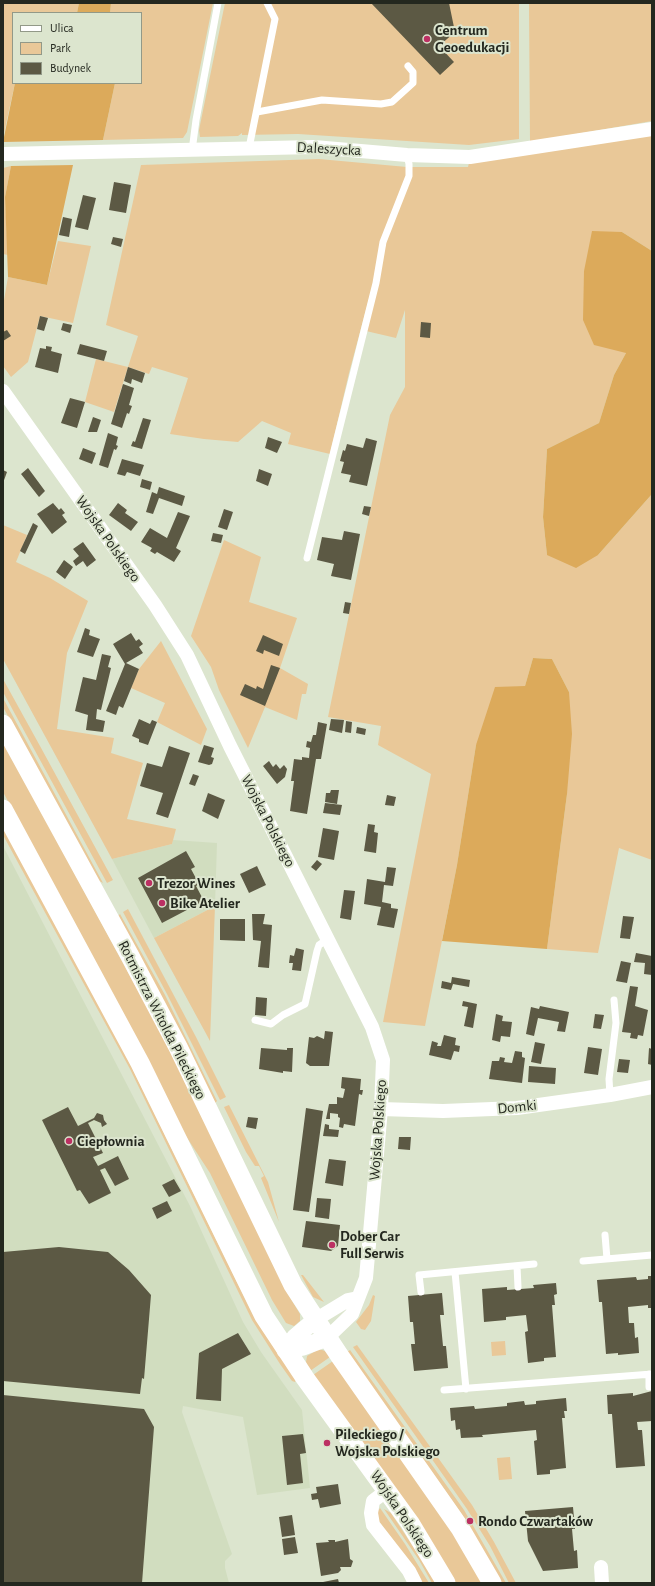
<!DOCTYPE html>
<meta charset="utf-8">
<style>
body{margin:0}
#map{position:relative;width:655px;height:1586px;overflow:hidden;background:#dce5ce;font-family:"Alegreya Sans",sans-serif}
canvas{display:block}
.frame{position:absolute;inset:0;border:4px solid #24281f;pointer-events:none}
.legend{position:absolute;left:12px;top:12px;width:130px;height:72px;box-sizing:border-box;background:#dce5ce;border:1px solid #929988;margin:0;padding:5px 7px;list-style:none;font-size:12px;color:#24281f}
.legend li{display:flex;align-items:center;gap:8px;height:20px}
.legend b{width:20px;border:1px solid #929988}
</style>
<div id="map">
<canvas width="655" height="1586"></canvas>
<div class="frame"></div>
<ul class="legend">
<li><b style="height:5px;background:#fff"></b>Ulica</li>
<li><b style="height:11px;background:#e9c898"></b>Park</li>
<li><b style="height:11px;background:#5c5944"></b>Budynek</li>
</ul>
</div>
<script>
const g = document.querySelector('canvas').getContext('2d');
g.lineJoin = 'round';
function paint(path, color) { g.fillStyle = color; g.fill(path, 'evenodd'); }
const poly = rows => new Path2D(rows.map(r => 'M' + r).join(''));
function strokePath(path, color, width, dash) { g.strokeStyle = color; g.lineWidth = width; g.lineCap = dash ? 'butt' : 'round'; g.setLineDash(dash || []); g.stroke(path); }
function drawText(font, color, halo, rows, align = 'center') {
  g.font = font + ' "Alegreya Sans",sans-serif'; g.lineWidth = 4; g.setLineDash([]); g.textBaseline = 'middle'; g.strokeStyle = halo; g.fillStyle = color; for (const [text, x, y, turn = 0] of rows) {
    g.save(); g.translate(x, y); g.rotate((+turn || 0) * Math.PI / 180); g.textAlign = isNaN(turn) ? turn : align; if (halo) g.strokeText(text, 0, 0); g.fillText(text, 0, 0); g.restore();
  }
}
paint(poly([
 [173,840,217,843,215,906,154,938,112,859,172,844],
 [3,846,190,1206,243,1322,261,1352,302,1410,310,1488,257,1495,243,1417,183,1406,182,1412,232,1554,225,1561,225,1568,229,1583,3,1583]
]), '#d1ddbf');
paint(poly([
 [3,3,79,3,77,13,13,13,13,83,15,83,3,138],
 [111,3,213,3,187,132,183,138,103,140,115,83,141,83,141,13,110,13],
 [225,3,519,3,519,139,469,145,298,134,242,135,242,133,238,136,200,137,199,130],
 [529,3,652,3,652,121,530,142],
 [652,131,652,251,622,232,584,271,584,286,626,353,614,375,599,423,547,449,543,517,547,555,598,555,652,494,652,860,619,848,598,953,547,949,567,794,569,692,552,659,533,658,525,686,476,745,457,865,425,1026,383,1022,431,774,378,745,381,726,328,717,390,415,405,387,405,310,396,338,366,331,386,243,412,167,468,167,469,163],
 [319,159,407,167,406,176,374,280,349,373,330,454,288,444,291,433,262,421,238,442,204,439,170,434,188,378,152,367,149,374,128,367,114,412,85,402,96,359,128,367,138,336,106,325,141,165],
 [11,166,5,197,8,255,3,254,3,168],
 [58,241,91,246,73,323,40,316,28,362,11,377,3,366,3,306,8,277,47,285],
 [3,525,27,535,16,562,50,578,88,601,67,653,57,729,114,738,111,753,143,763,127,819,176,829,172,844,112,859,3,659],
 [224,540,261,557,249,602,297,618,280,668,308,684,306,694,302,694,297,720,265,707,248,748,219,690,211,667,191,636],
 [161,641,207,729,201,745,157,722,165,703,131,688,139,669],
 [3,679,40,746,113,880,107,883,3,692],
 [3,698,103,883,96,879,3,707],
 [3,741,170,1050,288,1294,300,1314,300,1321,294,1326,286,1323,272,1300,210,1173,180,1127,125,1017,3,792],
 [3,826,111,1025,255,1319,296,1380,295,1382,292,1381,280,1364,252,1320,130,1069,3,835],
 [215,906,210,1041,154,938],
 [128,909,196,1037,226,1097,220,1100,167,994,123,912],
 [120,914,165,995,217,1101,215,1103,118,916],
 [229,1105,268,1182,279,1222,261,1178,264,1176,259,1166,255,1166,246,1152,224,1107],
 [301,1275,303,1275,324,1302,313,1297],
 [373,1295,375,1296,371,1321,365,1330,361,1329,356,1322,369,1305],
 [505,1341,506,1355,492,1356,491,1342],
 [357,1345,472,1505,494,1542,516,1583,509,1583,490,1546,467,1509,353,1347],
 [319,1349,325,1351,330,1357,310,1371,306,1362,307,1356],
 [350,1350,464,1510,506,1583,501,1583,461,1513,347,1352],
 [333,1361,446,1520,483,1583,456,1583,433,1544,313,1375],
 [510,1457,512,1479,499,1480,497,1458],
 [380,1508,405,1544,429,1583,423,1583,417,1572,378,1520,378,1511],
 [384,1509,391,1513,437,1583,432,1583,419,1560]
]), '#e9c898');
paint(poly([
 [79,3,111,3,110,13,77,13],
 [15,83,115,83,103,140,3,142],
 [73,165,47,285,8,277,5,197,11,166],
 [592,231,622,232,652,251,652,494,598,555,576,568,547,555,543,517,547,449,599,423,614,375,626,353,594,345,583,320,584,271],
 [533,658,552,659,569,692,572,734,567,794,547,949,442,941,457,865,476,745,495,687,525,686]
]), '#dcaa5b');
paint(poly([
 [371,3,449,3,455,32,439,46,454,62,440,75],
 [114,182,131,185,126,213,109,210],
 [83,195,96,198,88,230,75,227],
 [63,217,72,219,69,237,59,235],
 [113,237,123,239,121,247,111,244],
 [40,316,48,318,44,331,37,329],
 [421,322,431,323,430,338,420,337],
 [63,323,72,325,70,333,61,330],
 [7,330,11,336,3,341,3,332],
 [80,344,107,351,104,361,77,354],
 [46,346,52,347,51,351,62,354,58,373,35,367,40,348,46,349],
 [128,367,145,373,142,383,132,379,131,384,124,381],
 [123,384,134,388,129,405,132,406,129,414,127,413,122,428,111,424],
 [70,398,85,402,77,428,61,423],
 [93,417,101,420,97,432,88,432],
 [143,418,151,420,142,449,131,446,133,441,135,442],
 [108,433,118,437,116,445,118,446,116,450,114,449,108,468,99,465],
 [268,437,282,442,277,453,265,448],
 [366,438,377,441,367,486,349,482,351,475,341,473,344,462,340,461,343,450,345,451,347,444,363,448],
 [83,448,96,453,92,464,79,459],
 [122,459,144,465,140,476,127,472,125,476,117,474],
 [28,468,45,491,39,497,21,474],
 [259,469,272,474,268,486,256,481],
 [3,470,7,472,3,483],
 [142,479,152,482,150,490,140,487],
 [159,487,185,496,182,506,159,498,153,514,146,512,152,492,157,494],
 [53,503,59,510,61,508,65,513,62,515,67,522,52,534,37,514],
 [118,503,127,510,125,513,138,522,131,531,109,515],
 [364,506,371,507,369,516,362,514],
 [224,509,233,512,227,530,218,527],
 [178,512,190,516,176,548,181,551,174,562,157,552,155,554,150,551,152,548,141,542,150,528,167,538],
 [33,523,38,526,25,554,20,551],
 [344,531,360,534,351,580,331,576,334,564,317,560,322,537,342,540],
 [213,533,223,535,221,543,211,541],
 [83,542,96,560,87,567,83,561,76,566,73,561,79,556,73,549],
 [64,560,73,567,65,579,56,572],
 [345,602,351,603,349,614,343,613],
 [85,628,90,630,89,635,100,639,93,657,77,652],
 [131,633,136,641,139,639,143,644,139,647,143,653,126,663,139,669,123,708,119,706,116,715,106,711,125,664,113,644],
 [263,635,283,644,279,656,264,650,263,654,256,651],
 [102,654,111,656,108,667,111,668,101,710,97,709,96,719,105,721,103,732,86,730,88,715,75,711,83,677,96,680],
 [271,665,280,668,265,706,240,695,245,684,256,689,257,686,263,689],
 [139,719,150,724,152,720,157,722,148,745,139,742,139,739,132,736],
 [331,719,344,720,342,733,329,730],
 [346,721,352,722,351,733,345,732],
 [318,722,327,724,321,759,316,759,307,814,290,811,294,781,291,781,294,759,302,760,302,757,309,758,310,748,306,747,307,741,311,742,313,735,316,735],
 [357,727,366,729,365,735,356,733],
 [204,745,214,748,211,757,214,758,212,764,209,765,198,762],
 [169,746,190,753,168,818,156,814,163,793,140,786,147,763,162,767],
 [269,761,273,767,276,764,280,769,284,765,287,769,285,777,277,784,263,766],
 [193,774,199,776,195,786,189,784],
 [331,790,339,790,337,804,325,802,326,793,330,793],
 [208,793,225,800,218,819,202,811],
 [387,795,396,797,394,806,385,805],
 [325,803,342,805,340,815,323,813],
 [368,824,375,825,374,832,378,833,376,853,364,851],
 [323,828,339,831,334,860,318,857],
 [186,851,195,867,191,869,199,884,196,886,204,901,162,923,138,878],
 [317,860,322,864,316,871,311,867],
 [257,866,266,885,249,893,240,874],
 [387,867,396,868,393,886,384,885,382,902,391,904,391,908,398,909,394,928,377,925,381,907,364,904,367,879,385,882],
 [344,890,355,891,351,920,340,918],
 [252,914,265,914,263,924,272,925,269,968,258,967,261,941,253,940],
 [623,916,634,917,630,939,620,938],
 [220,919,245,919,245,941,220,940],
 [296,948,304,950,301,971,292,970,293,963,289,963,290,955,294,956],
 [636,953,652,956,652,975,644,974,645,963,634,962],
 [621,961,631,963,627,983,616,981],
 [452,977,470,980,469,987,453,984,451,990,441,988,442,981,451,983],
 [630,986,638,987,635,1006,648,1010,643,1036,638,1035,637,1039,630,1038,631,1033,622,1032],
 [256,997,267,998,266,1016,255,1015],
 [463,1001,477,1004,473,1028,464,1026,468,1007,462,1006],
 [540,1006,569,1012,565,1032,557,1031,559,1022,538,1018,534,1036,526,1034,531,1007,539,1009],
 [496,1014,503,1016,502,1021,512,1022,510,1037,501,1036,500,1042,492,1040],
 [595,1014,604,1015,601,1029,593,1028],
 [325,1031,333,1032,329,1066,310,1066,306,1063,309,1037,314,1038,317,1036,324,1039],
 [444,1035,456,1038,455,1045,460,1046,459,1052,454,1051,451,1060,429,1055,432,1041,438,1043,437,1046,441,1046],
 [535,1042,545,1044,541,1064,531,1062],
 [588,1047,602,1049,598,1075,584,1073],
 [261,1048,287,1050,287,1048,293,1048,292,1072,283,1071,283,1073,259,1069],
 [649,1048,652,1049,652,1065,648,1064],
 [515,1051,522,1052,522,1057,525,1058,522,1083,489,1079,492,1061,499,1061,500,1057,505,1058,504,1062,512,1063],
 [619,1059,630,1060,628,1073,617,1072],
 [529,1066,556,1068,555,1084,528,1082],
 [342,1077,361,1079,360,1090,363,1090,362,1095,359,1094,355,1126,344,1124,343,1128,339,1127,340,1118,338,1117,338,1114,330,1113,330,1119,326,1119,329,1104,337,1104,337,1097,343,1098,345,1089,341,1088],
 [68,1107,78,1126,94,1118,97,1113,103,1115,104,1120,107,1124,102,1127,101,1123,94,1120,88,1123,103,1153,93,1157,98,1166,118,1156,129,1179,115,1186,105,1168,100,1170,111,1193,89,1204,80,1190,77,1191,42,1120],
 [306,1108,323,1111,309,1212,293,1210],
 [248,1117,258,1118,256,1129,246,1127],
 [325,1124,329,1125,329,1129,339,1130,338,1137,323,1136],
 [399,1137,411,1137,410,1150,398,1149],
 [329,1159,346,1161,343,1186,325,1183],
 [174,1179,181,1191,169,1197,162,1185],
 [317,1198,331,1199,329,1219,315,1217],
 [167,1201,172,1211,157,1219,152,1208],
 [306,1221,340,1225,338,1246,331,1251,302,1247],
 [59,1247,108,1252,129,1270,151,1295,144,1379,142,1378,140,1394,3,1381,3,1252],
 [648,1276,652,1276,652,1308,648,1308,648,1305,628,1307,629,1323,634,1323,635,1338,638,1337,639,1353,618,1355,618,1353,606,1354,602,1302,599,1302,597,1280,636,1277,637,1280,648,1279],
 [556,1283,557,1294,554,1295,555,1305,552,1305,556,1357,544,1358,544,1361,528,1363,525,1332,528,1331,526,1315,506,1317,506,1320,484,1322,482,1289,507,1287,507,1290,534,1288,533,1285],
 [442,1293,444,1315,440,1315,443,1346,446,1346,448,1368,414,1371,411,1344,415,1344,413,1322,410,1322,408,1296],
 [238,1333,251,1354,222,1369,221,1401,196,1399,199,1353],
 [652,1391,652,1421,637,1422,638,1430,642,1430,645,1466,616,1468,612,1414,608,1414,607,1395,633,1393,633,1396],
 [3,1395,144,1409,154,1427,142,1583,3,1583],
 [566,1398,567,1411,564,1411,565,1418,562,1418,566,1468,550,1470,550,1474,537,1475,534,1441,537,1440,536,1430,482,1435,483,1437,461,1438,460,1429,456,1430,455,1420,451,1421,450,1408,474,1406,475,1409,507,1406,507,1403,524,1401,525,1405,536,1404,536,1401],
 [303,1434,306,1453,300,1454,303,1483,287,1485,282,1436],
 [338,1484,341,1504,320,1508,318,1499,312,1500,311,1494,317,1493,316,1487],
 [573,1507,575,1529,572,1529,574,1551,577,1550,578,1568,543,1571,528,1541,525,1511],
 [292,1515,295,1535,282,1537,279,1517],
 [295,1537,298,1553,284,1555,282,1539],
 [348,1539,350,1559,353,1561,351,1567,340,1567,341,1570,338,1573,321,1576,316,1543,329,1542,328,1540,335,1540,335,1542],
 [338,1579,339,1583,324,1583,323,1582]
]), '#5c5944');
strokePath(poly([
 [257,112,322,100,381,104,392,102,413,83,413,72,408,66],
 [249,148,275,19,267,3],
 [192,151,196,120,218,3],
 [307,558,376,283,383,242,409,176,409,164,407,155],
 [255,1020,271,1024,283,1015,305,1004,317,951,319,945,328,939],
 [610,1095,609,1079,616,1023,614,1000],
 [605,1235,607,1259],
 [583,1261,652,1255],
 [517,1266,518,1287],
 [455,1272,466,1389],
 [421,1292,419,1275,534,1264],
 [649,1374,649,1387],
 [444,1390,652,1374]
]), '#fff', 7);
strokePath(poly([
 [3,154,314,147,407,155,470,157,652,129],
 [3,391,155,605,187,655,230,746,372,1027,383,1060,381,1109,366,1278,352,1314,327,1338],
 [381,1109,443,1111,517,1108,610,1095,652,1087],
 [315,1320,348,1300,358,1298],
 [386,1491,373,1501,371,1513,373,1525,409,1571,415,1583],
 [601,1567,602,1583]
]), '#fff', 14);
strokePath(poly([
 [285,1350,303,1347,327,1338],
 [285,1350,295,1337,315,1320]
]), '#fff', 17);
strokePath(poly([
 [3,724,130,956,178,1047,293,1285,339,1355,460,1528,492,1583],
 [3,809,140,1063,264,1316,305,1378,410,1523,446,1583]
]), '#fff', 19);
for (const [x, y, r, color] of [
 [427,39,4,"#bc3063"],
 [149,883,4,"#bc3063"],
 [162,903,4,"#bc3063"],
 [69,1141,4,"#bc3063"],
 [332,1245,4,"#bc3063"],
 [327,1443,4,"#bc3063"],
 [470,1521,4,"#bc3063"]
]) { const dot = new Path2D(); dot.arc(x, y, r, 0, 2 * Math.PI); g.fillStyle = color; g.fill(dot); strokePath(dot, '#dce5ce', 1.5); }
drawText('bold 15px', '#24281f', '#dce5ce', [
 ["Centrum",435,30],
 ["Geoedukacji",435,47],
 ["Trezor Wines",157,883],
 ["Bike Atelier",170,903],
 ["Ciepłownia",77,1141],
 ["Dober Car",340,1236],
 ["Full Serwis",340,1253],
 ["Pileckiego /",335,1434],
 ["Wojska Polskiego",335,1451],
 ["Rondo Czwartaków",478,1521]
], 'left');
drawText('15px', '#24281f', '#dce5ce', [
 ["Daleszycka",329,149,3],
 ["Wojska Polskiego",108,539,55],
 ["Wojska Polskiego",268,821,63],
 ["Rotmistrza Witolda Pileckiego",162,1020,63],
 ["Domki",517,1107,-6],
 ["Wojska Polskiego",378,1130,-86],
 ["Wojska Polskiego",402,1514,56]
]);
</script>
